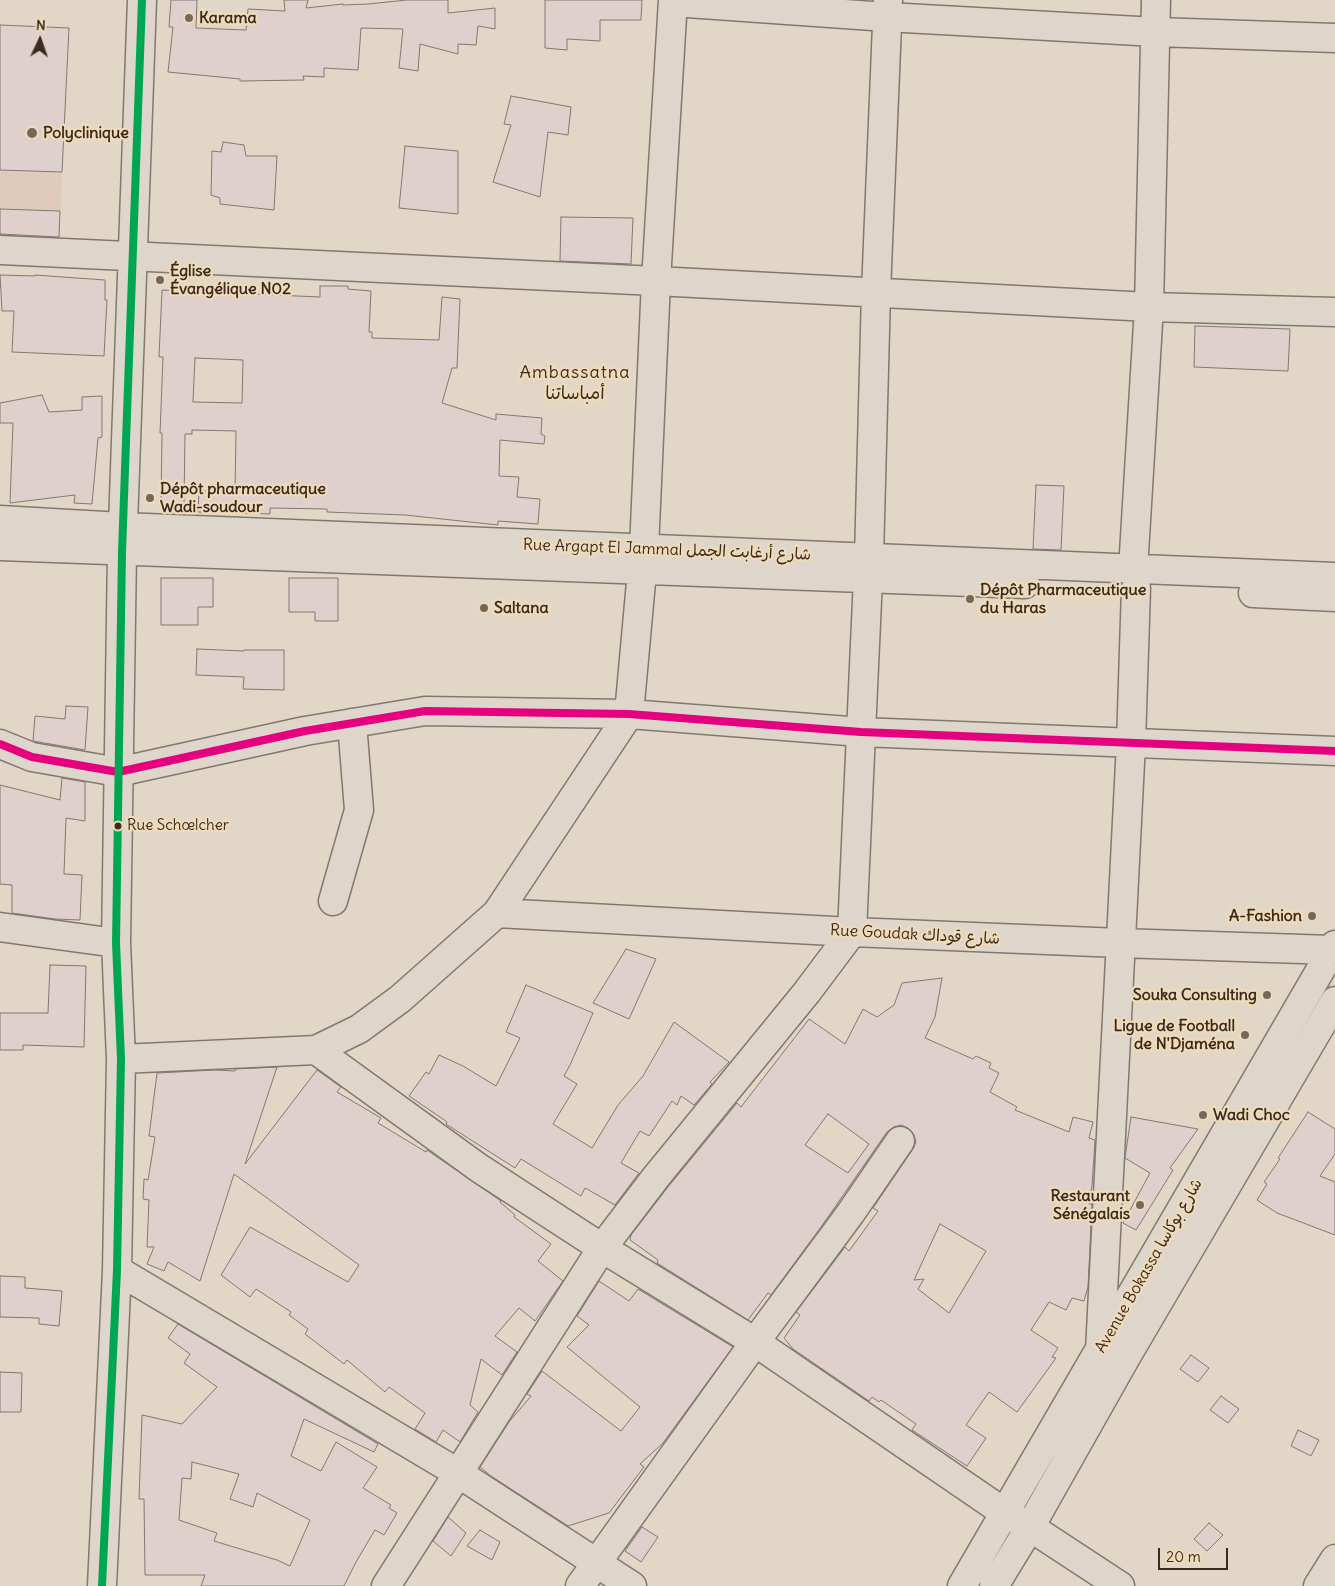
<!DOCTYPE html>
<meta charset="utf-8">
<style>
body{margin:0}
#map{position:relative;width:1335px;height:1586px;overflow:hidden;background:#e2d7c6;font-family:Delius,sans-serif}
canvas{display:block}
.north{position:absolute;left:15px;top:15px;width:50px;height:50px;-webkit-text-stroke:4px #efdab9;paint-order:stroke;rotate:3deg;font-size:14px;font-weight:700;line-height:20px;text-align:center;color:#3b2a1e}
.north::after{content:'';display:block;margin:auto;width:18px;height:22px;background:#3b2a1e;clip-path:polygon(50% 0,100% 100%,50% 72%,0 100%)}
.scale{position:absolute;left:1158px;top:1548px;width:70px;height:22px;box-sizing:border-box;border:2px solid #3b2a1e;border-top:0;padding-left:6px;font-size:15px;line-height:18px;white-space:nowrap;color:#3b2a1e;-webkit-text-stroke:4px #efdab9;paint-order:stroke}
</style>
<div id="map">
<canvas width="1335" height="1586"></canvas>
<div class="north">N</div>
<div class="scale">20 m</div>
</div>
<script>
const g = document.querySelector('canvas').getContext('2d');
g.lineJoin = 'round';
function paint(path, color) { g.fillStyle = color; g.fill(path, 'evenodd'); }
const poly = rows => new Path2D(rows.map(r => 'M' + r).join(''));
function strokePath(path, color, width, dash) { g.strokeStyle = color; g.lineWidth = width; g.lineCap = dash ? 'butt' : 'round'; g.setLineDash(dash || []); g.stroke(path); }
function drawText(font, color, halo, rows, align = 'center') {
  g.font = font + ' Delius,"Playpen Sans Arabic",sans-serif'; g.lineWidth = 4.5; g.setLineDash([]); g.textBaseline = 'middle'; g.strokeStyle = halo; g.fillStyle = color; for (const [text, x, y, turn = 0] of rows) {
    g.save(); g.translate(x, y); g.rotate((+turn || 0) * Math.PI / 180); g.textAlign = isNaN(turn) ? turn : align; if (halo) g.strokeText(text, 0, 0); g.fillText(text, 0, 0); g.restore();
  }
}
paint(poly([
 [0,25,69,28,59,240,0,237]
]), '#e0cbbb');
const building = poly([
 [171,0,197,0,196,28,246,30,248,9,285,11,284,0,308,0,306,8,343,4,343,5,368,4,407,0,448,0,448,13,495,8,495,29,478,26,476,45,458,44,458,54,420,44,418,71,399,68,403,29,361,28,358,70,324,68,324,77,303,76,304,80,240,81,240,79,168,72,173,27,169,27,171,0],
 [545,0,642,0,641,20,600,20,600,41,567,39,567,50,545,48,545,0],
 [0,25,69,28,62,172,0,170,0,25],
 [511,96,571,107,568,135,548,132,540,197,493,182,511,125,504,124,511,96],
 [223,142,244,145,246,156,277,156,274,210,220,204,220,198,211,195,212,151,221,152,223,142],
 [405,146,458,151,458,214,399,208,405,146],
 [0,209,60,211,59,237,0,234,0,209],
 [561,217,633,218,631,264,560,261,561,217],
 [0,275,35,276,35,275,105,280,105,300,107,300,104,356,12,352,14,311,2,311,0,275],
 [320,286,348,286,348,289,371,291,369,332,372,332,372,338,439,340,442,297,460,299,457,368,452,368,442,403,496,420,496,414,542,418,541,434,545,436,544,444,500,440,499,476,519,477,517,497,540,499,538,524,498,521,498,525,405,515,327,512,327,509,270,508,270,514,198,512,199,491,235,492,236,431,192,430,192,434,185,434,184,504,161,504,162,433,160,433,163,357,159,357,162,290,320,297,320,286],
 [195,358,243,360,242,403,193,402,195,358],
 [1195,326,1290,329,1288,371,1194,367,1195,326],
 [42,395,49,412,82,410,82,397,102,396,102,437,98,438,92,504,74,503,75,495,10,503,13,423,0,423,0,403,42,395],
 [1036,485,1064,486,1061,550,1033,549,1036,485],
 [161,578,213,578,213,607,198,607,198,625,161,625,161,578],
 [289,578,338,578,338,621,315,621,315,612,289,612,289,578],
 [197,649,244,651,244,650,284,650,284,690,243,689,244,677,196,675,197,649],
 [66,706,88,707,85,750,33,741,35,716,65,719,66,706],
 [62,778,85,782,85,821,66,818,64,874,82,875,80,920,55,919,12,913,12,885,0,884,0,785,60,800,62,778],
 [626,949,656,959,629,1019,593,1003,626,949],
 [50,965,86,966,84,1047,23,1045,23,1050,0,1050,0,1013,48,1013,50,965],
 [942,978,935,1017,925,1038,973,1059,976,1056,991,1063,989,1068,999,1073,990,1092,1017,1107,1015,1110,1069,1132,1073,1117,1093,1122,1089,1138,1095,1140,1092,1186,1089,1204,1092,1204,1088,1287,1084,1301,1072,1298,1066,1310,1049,1302,1031,1330,1058,1348,1052,1357,1056,1358,1017,1412,989,1392,966,1425,986,1438,967,1466,912,1430,916,1424,881,1400,879,1402,872,1397,869,1401,793,1349,784,1338,800,1315,796,1312,845,1247,849,1251,878,1211,873,1208,913,1149,916,1142,914,1135,908,1128,901,1125,894,1127,887,1132,821,1227,771,1295,768,1293,748,1320,657,1263,658,1260,630,1240,631,1235,668,1187,737,1103,741,1107,809,1019,845,1044,863,1009,877,1017,894,1005,902,983,942,978],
 [828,1114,869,1144,848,1173,805,1145,828,1114],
 [940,1224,986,1251,949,1313,918,1289,924,1279,914,1280,940,1224],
 [526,985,593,1013,570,1065,564,1076,577,1084,553,1124,592,1148,618,1105,643,1076,674,1022,729,1062,710,1082,712,1084,694,1105,681,1096,677,1105,672,1101,649,1136,640,1131,621,1163,639,1173,615,1205,585,1188,581,1196,521,1159,515,1168,446,1124,447,1122,440,1117,409,1096,426,1072,429,1074,439,1055,463,1066,496,1086,520,1038,506,1032,526,985],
 [277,1067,245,1164,317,1070,341,1087,337,1092,381,1118,378,1123,426,1152,427,1150,501,1201,500,1202,515,1215,514,1217,551,1244,538,1261,563,1281,535,1321,519,1308,495,1336,517,1352,502,1375,481,1359,470,1405,478,1412,460,1442,443,1430,436,1442,415,1429,425,1413,389,1387,385,1392,347,1360,344,1364,305,1334,308,1329,289,1315,291,1312,256,1289,250,1297,221,1275,250,1227,348,1282,359,1265,234,1174,200,1281,168,1262,164,1271,147,1264,154,1247,147,1247,149,1200,143,1199,144,1179,148,1180,155,1137,149,1136,157,1073,215,1070,235,1071,235,1069,277,1067],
 [1308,1112,1335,1129,1335,1154,1320,1176,1335,1182,1335,1235,1277,1213,1257,1200,1267,1184,1264,1182,1280,1159,1278,1158,1308,1112],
 [1131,1117,1198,1129,1170,1168,1173,1170,1136,1230,1123,1223,1150,1173,1125,1158,1131,1117],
 [0,1276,25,1277,25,1288,62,1291,59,1326,39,1324,39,1318,0,1317,0,1276],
 [599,1281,629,1301,638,1289,733,1347,663,1443,640,1464,644,1467,609,1513,568,1526,491,1476,480,1467,509,1422,531,1396,527,1394,542,1371,621,1431,640,1407,567,1347,589,1325,577,1316,599,1281],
 [178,1324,378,1444,374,1452,304,1419,291,1456,321,1471,336,1442,377,1467,363,1488,391,1505,389,1508,397,1513,384,1535,375,1530,356,1562,344,1586,201,1586,205,1575,145,1575,144,1499,139,1499,142,1415,182,1424,217,1387,184,1363,190,1354,168,1338,178,1324],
 [192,1462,239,1474,230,1499,253,1507,257,1493,310,1520,290,1566,277,1560,214,1541,217,1533,179,1520,182,1478,191,1479,192,1462],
 [1191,1355,1209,1368,1198,1382,1180,1369,1191,1355],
 [0,1372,22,1373,21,1412,0,1412,0,1372],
 [1221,1396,1239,1409,1228,1423,1210,1410,1221,1396],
 [1298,1430,1319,1440,1311,1456,1291,1446,1298,1430],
 [448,1517,466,1533,451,1556,433,1541,448,1517],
 [1209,1523,1223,1535,1207,1551,1194,1539,1209,1523],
 [642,1527,658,1537,641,1562,625,1551,642,1527],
 [480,1530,500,1542,492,1560,467,1546,480,1530]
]);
paint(building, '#dfcfcd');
strokePath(building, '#81796f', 1);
const minor = poly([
 [673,2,887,17,1156,32,1335,38],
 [0,250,656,281,1149,307,1335,312],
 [0,520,122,527,1335,577],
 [0,546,1025,584],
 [869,558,876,292,888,0],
 [1133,570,1149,307,1156,0],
 [1253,593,1335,597],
 [0,744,32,757,118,772,305,731,425,711,629,714,861,732,1335,751],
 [333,901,359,810,352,723],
 [497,913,852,932,1120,943,1332,950],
 [0,927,116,943],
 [316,1050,479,1168,602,1248,755,1342,1005,1513,1030,1527,1120,1586],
 [121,1059,316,1050,359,1029,400,999,497,913,629,714,644,549,656,281,673,0],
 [117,1270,458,1473,632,1586],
 [1100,1351,1131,743,1136,588],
 [102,1586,117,1270,121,1059,116,943,122,552,142,0],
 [386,1586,602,1248,656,1177,807,992,852,932,868,578],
 [580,1586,755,1342,850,1214,900,1141],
 [962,1586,1335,945],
 [994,1586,1030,1527,1126,1357,1335,1001],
 [1318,1586,1335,1559]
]);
strokePath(minor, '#81796f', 31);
strokePath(minor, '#ded6ca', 28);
strokePath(poly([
 [0,744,32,757,118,772,305,731,425,711,629,714,861,732,1335,751]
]), '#e5007d', 8);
strokePath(poly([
 [102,1586,117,1270,121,1059,116,943,122,552,142,0]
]), '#00a651', 8);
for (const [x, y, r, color] of [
 [189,18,5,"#756759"],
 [32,133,6,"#756759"],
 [160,280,5,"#756759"],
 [150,498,5,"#756759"],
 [970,599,5,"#756759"],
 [484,608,5,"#756759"],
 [118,826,4.5,"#3b2a1e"],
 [1312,916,5,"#756759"],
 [1267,995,5,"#756759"],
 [1245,1035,5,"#756759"],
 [1203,1115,5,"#756759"],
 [1140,1205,5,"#756759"]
]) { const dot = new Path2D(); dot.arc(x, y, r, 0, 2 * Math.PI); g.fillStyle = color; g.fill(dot); strokePath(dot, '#efdab9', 2); }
drawText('15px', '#3b2a1e', '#efdab9', [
 ["Rue Schœlcher",127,826]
], 'left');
drawText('bold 16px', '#3b2a1e', '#efdab9', [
 ["Karama",199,18],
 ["Polyclinique",43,133],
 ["Église",170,271],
 ["Évangélique N02",170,289],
 ["Dépôt pharmaceutique",160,489],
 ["Wadi-soudour",160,507],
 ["Dépôt Pharmaceutique",980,590],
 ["du Haras",980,608],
 ["Saltana",494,608],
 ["A-Fashion",1302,916,"right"],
 ["Souka Consulting",1257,995,"right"],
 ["Ligue de Football",1235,1026,"right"],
 ["de N'Djaména",1235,1044,"right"],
 ["Wadi Choc",1213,1115],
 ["Restaurant",1130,1196,"right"],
 ["Sénégalais",1130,1214,"right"]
], 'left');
drawText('16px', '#3b2a1e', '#efdab9', [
 ["Rue Argapt El Jammal شارع أرغابت الجمل",667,550,2],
 ["Rue Goudak شارع قوداك",915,935,3],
 ["Avenue Bokassa شارع بوكاسا",1149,1266,-60]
]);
g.letterSpacing = '1px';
drawText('18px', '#3b2a1e', '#efdab9', [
 ["Ambassatna",575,373],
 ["أمباساتنا",575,394]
]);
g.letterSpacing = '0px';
</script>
